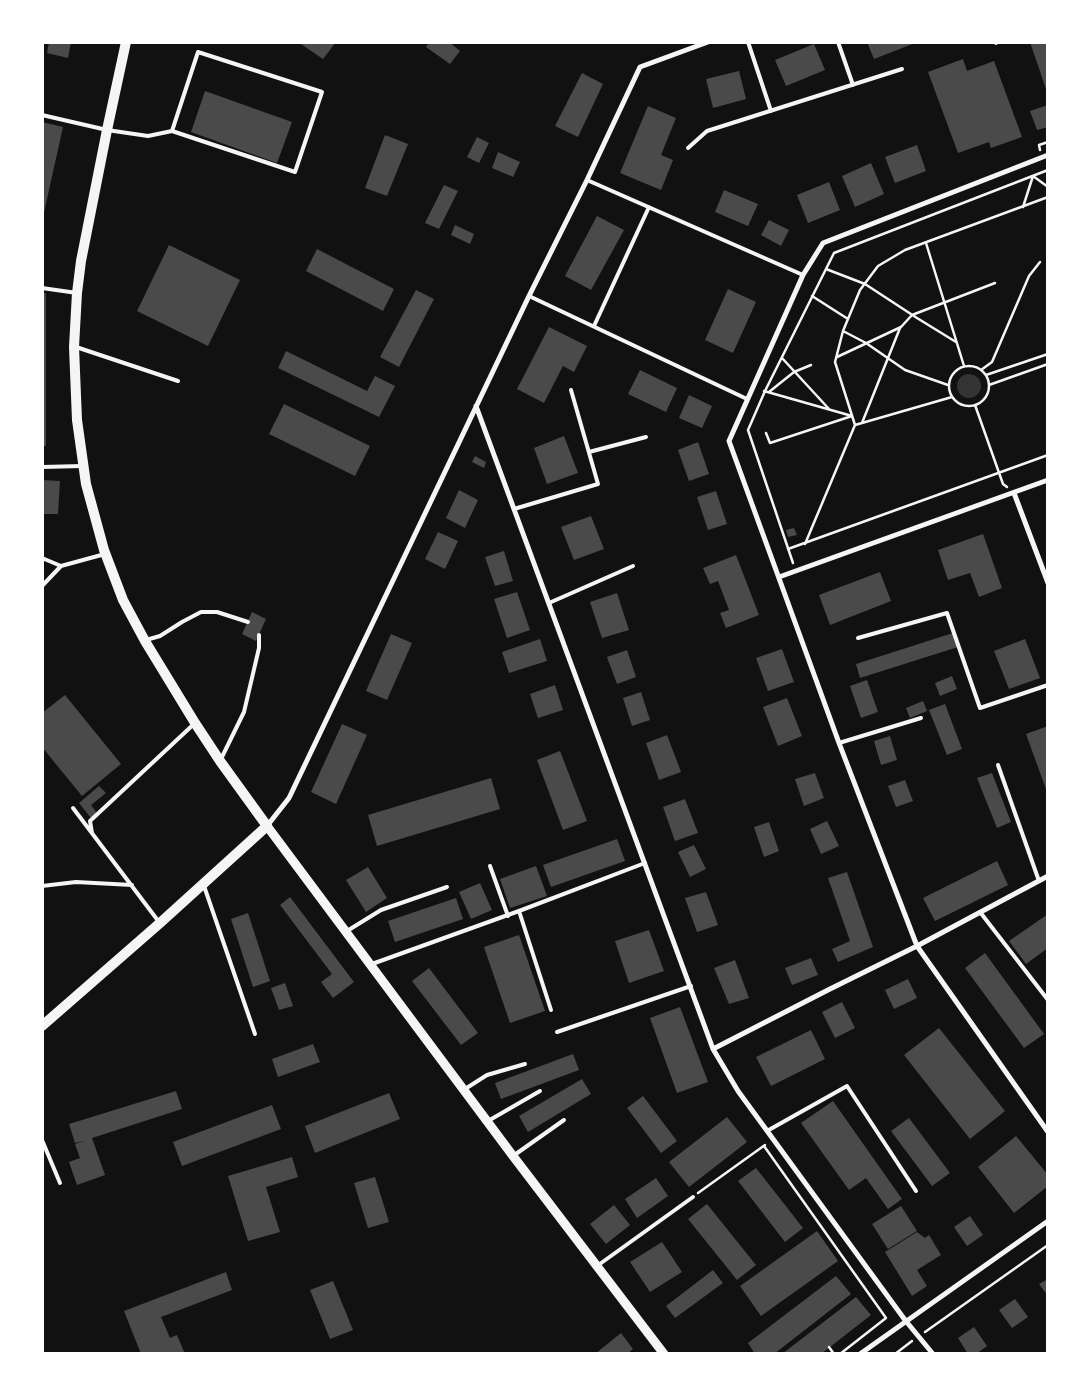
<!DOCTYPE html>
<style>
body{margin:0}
#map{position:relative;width:1090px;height:1396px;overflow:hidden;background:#111;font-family:"Sofia Sans Condensed",sans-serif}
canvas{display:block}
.frame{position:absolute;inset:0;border:44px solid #fff;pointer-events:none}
</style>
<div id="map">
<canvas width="1090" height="1396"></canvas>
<div class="frame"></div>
</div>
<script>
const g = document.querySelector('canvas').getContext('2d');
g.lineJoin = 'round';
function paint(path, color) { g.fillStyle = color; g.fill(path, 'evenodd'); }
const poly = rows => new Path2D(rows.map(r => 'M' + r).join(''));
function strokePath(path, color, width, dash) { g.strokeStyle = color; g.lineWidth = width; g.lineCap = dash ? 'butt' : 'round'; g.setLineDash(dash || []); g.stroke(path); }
paint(poly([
 '957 386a12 12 0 1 1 24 0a12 12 0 1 1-24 0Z'
]), '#333');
paint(poly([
 [49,42,71,42,68,58,47,53],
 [298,42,336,42,323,59],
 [429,42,449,42,460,51,450,64,426,47],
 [867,42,915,42,915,43,874,59],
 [1030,42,1048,42,1048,92,1047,92],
 [814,44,825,70,786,86,775,60],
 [963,59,967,71,994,61,1022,137,991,148,989,142,958,153,928,72],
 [739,71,746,99,713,108,706,79],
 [582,73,603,84,578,137,555,126],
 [205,91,292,122,277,163,191,132],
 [1048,105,1048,127,1037,130,1030,111],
 [648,106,676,118,661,155,673,160,661,190,620,173],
 [42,122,63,127,43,217,42,217],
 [385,135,408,144,387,196,365,188],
 [477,137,489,143,479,163,467,157],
 [917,145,926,171,895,183,885,157],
 [498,152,520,162,513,177,492,168],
 [871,163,884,194,855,207,842,176],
 [829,182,840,210,808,223,797,195],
 [444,185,458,191,439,229,425,223],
 [724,190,758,204,748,226,715,212],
 [597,216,624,230,591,290,565,276],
 [769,220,789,230,781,246,761,235],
 [455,225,474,234,470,244,451,235],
 [169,245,240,280,208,346,137,311],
 [317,249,394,289,383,311,306,271],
 [728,289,756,302,733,353,705,340],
 [416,290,434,299,399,367,380,357],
 [42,293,46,293,46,446,42,446],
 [549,327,587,346,574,372,563,366,544,403,517,389],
 [286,351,367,391,375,376,395,386,379,417,278,368],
 [640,370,677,388,666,412,628,394],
 [689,395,712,406,702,428,679,418],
 [284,404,370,446,355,476,269,434],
 [564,436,578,473,547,484,534,448],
 [698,442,709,474,689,481,678,450],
 [475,456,486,462,484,468,472,462],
 [42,480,60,481,58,514,42,514],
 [459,490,478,500,465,528,446,518],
 [716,491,727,524,708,530,697,497],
 [591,516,604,549,574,560,561,527],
 [794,528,797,535,788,537,786,530],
 [438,532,458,541,445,569,425,559],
 [983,534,1002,588,979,597,970,573,948,580,938,550],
 [504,551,513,581,495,586,485,557],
 [736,555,759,615,726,628,720,613,729,610,718,581,710,584,703,568],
 [880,572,891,601,830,625,819,595],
 [517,592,530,630,507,638,494,599],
 [617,593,629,630,602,638,590,602],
 [252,612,266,619,256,641,242,634],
 [953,633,958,647,860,678,856,664],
 [391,634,412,643,387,700,366,691],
 [540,639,547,661,509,673,502,652],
 [1025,639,1040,678,1009,689,994,651],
 [782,649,794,682,768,691,756,658],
 [627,650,636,677,617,684,607,657],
 [952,676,957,689,940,696,935,683],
 [867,680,878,712,861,718,850,686],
 [555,685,563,710,538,718,530,694],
 [641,692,650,720,632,726,623,698],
 [65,695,121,764,82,796,42,747,42,713],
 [787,698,802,736,778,746,763,707],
 [923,701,927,711,910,718,906,708],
 [945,704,962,749,947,755,929,710],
 [342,724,367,735,336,804,311,792],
 [1048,726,1048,792,1047,792,1026,734],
 [667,735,681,772,659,780,646,743],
 [890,736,897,760,881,765,874,741],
 [560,751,587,821,563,830,537,760],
 [815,773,824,798,804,806,795,779],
 [992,773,1011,822,997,828,977,778],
 [491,778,500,809,377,846,368,815],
 [905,780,913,801,896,807,888,786],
 [99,786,106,793,91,805,97,813,91,818,79,803],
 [685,799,698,833,675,841,663,807],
 [827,821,839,846,821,854,810,829],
 [769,822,779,851,764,857,754,827],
 [617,839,625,861,551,887,543,865],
 [694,845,706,869,690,877,678,852],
 [997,861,1008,885,935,921,923,898],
 [536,866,547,896,510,908,500,879],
 [368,867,387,898,366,912,346,880],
 [847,872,873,947,838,962,832,949,850,941,828,878],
 [480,883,492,910,471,919,459,892],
 [706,892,718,925,697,932,685,898],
 [290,897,354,982,333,998,321,982,332,974,280,905],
 [456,898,463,919,395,942,388,921],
 [248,913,270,981,253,987,231,919],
 [1048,914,1048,948,1026,964,1009,941],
 [649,930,664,971,629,983,615,941],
 [519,935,545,1011,510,1023,484,947],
 [985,953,1044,1034,1024,1048,965,968],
 [811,958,818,975,792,985,785,968],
 [735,960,749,998,729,1004,714,968],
 [429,968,478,1033,461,1045,412,981],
 [908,979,917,998,894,1009,885,990],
 [285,983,293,1006,279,1010,271,988],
 [842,1002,855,1028,835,1038,822,1012],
 [680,1007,708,1082,677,1093,650,1018],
 [939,1028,1005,1111,970,1139,904,1055],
 [811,1030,825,1059,771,1086,756,1057],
 [313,1044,320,1062,278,1077,272,1059],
 [573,1054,579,1070,501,1099,495,1083],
 [582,1079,591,1094,528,1132,519,1116],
 [176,1091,182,1109,92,1138,105,1175,77,1185,69,1162,80,1158,75,1144,84,1141,75,1143,69,1124],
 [389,1093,400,1119,315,1153,305,1126],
 [643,1096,677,1141,661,1153,627,1108],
 [833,1101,902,1199,888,1209,866,1178,849,1190,801,1123],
 [272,1105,281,1129,182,1166,173,1142],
 [727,1117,747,1142,689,1187,669,1162],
 [909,1118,950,1173,932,1186,891,1131],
 [1016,1136,1048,1175,1048,1186,1014,1213,978,1167],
 [292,1157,298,1177,266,1187,280,1232,248,1241,228,1176],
 [756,1168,803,1228,785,1242,738,1181],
 [375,1177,389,1222,368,1228,354,1183],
 [656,1178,668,1196,637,1218,625,1199],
 [707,1204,756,1265,737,1280,688,1219],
 [614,1205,630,1225,606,1244,590,1224],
 [901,1206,917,1231,888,1249,872,1224],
 [970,1216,983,1235,967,1246,954,1227],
 [817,1231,838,1261,761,1316,740,1286],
 [917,1232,925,1238,929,1235,941,1255,917,1270,927,1286,912,1296,885,1252],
 [662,1242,682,1272,650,1292,630,1262],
 [713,1270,723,1283,675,1318,666,1306],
 [226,1272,232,1290,161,1317,170,1338,177,1335,185,1354,141,1354,124,1311],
 [836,1276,851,1294,774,1354,755,1354,748,1343],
 [1048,1279,1048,1296,1039,1284],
 [333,1281,353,1330,330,1339,310,1290],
 [856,1297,871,1315,821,1354,782,1354],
 [1015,1299,1028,1317,1012,1328,999,1310],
 [974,1327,987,1346,976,1354,968,1354,958,1338],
 [621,1333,633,1349,627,1354,595,1354]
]), '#4a4a4a');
strokePath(poly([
 [1040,150,1039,145,1048,142],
 [1023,207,1033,176,1048,187],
 [926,243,964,366],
 [826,269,865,284,917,318,956,342],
 [812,296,848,319],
 [843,331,866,343,905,370,948,385],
 [837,357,901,327,912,315,995,283],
 [782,358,829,409],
 '949 386a20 20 0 1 1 40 0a20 20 0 1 1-40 0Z',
 [981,370,992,362,1029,276,1040,262],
 [986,375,1048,354],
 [989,385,1048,364],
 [764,391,852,416,770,443,766,433],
 [769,392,794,372,811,365],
 [975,405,1003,484,1007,487],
 [862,423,900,328],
 [855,425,952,397],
 [805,544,855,425,835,362,843,331,860,290,878,266,905,250,1048,197],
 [788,549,1048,455],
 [793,563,748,430,765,391,834,253,1048,170],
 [764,1146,886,1318,840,1354],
 [698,1193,765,1145],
 [925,1332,1048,1245],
 [829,1347,834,1354],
 [895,1354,912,1341]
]), '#f5f5f5', 2.5);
strokePath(poly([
 [748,42,771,111],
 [838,42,853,85],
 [996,42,996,43],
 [42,115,107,130,148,136,172,131,295,172,322,92,198,52,172,131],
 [688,148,707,131,902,69],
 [587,180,803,275],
 [42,288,77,293],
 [529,296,747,399],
 [594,326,649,207],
 [76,347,178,381],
 [589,452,646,437],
 [42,467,82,466],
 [514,509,598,484,571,390],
 [42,558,61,566,105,554],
 [42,586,61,566],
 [549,603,633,566],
 [858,638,947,613,980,708,1048,685],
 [146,640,160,636,182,622,201,612,217,612,248,622],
 [839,743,921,718],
 [221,759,244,712,259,648,259,635],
 [998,765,1039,881],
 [73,808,159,922],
 [92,833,90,821,195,723],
 [490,866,508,916],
 [42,886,76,882,132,885],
 [204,886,255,1034],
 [519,911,551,1010],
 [980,912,1048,1000],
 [347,931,381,910,447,887],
 [372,964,519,911,645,863],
 [557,1032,691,986],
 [465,1089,487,1075,525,1064],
 [488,1121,540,1091],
 [767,1131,847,1086,916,1191],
 [42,1140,60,1183],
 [513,1156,564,1120],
 [597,1266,693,1197]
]), '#f5f5f5', 4);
strokePath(poly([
 [1048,155,823,243,803,275,729,441,839,743,917,946,1048,1132],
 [476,406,713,1049,738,1091,905,1320,933,1354],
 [1014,493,1048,583],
 [779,577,1048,480],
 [267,826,289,798,529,296,587,180,640,67,708,42],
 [713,1049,828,990,917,946,1048,876],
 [860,1354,1048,1221]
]), '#f5f5f5', 5);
strokePath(poly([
 [267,826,513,1156,664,1354]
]), '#f5f5f5', 9);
strokePath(poly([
 [42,1026,160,923,267,826,220,761,195,723,145,641,123,600,104,550,86,484,77,420,74,347,77,293,81,261,107,130,126,42]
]), '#f5f5f5', 10);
</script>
